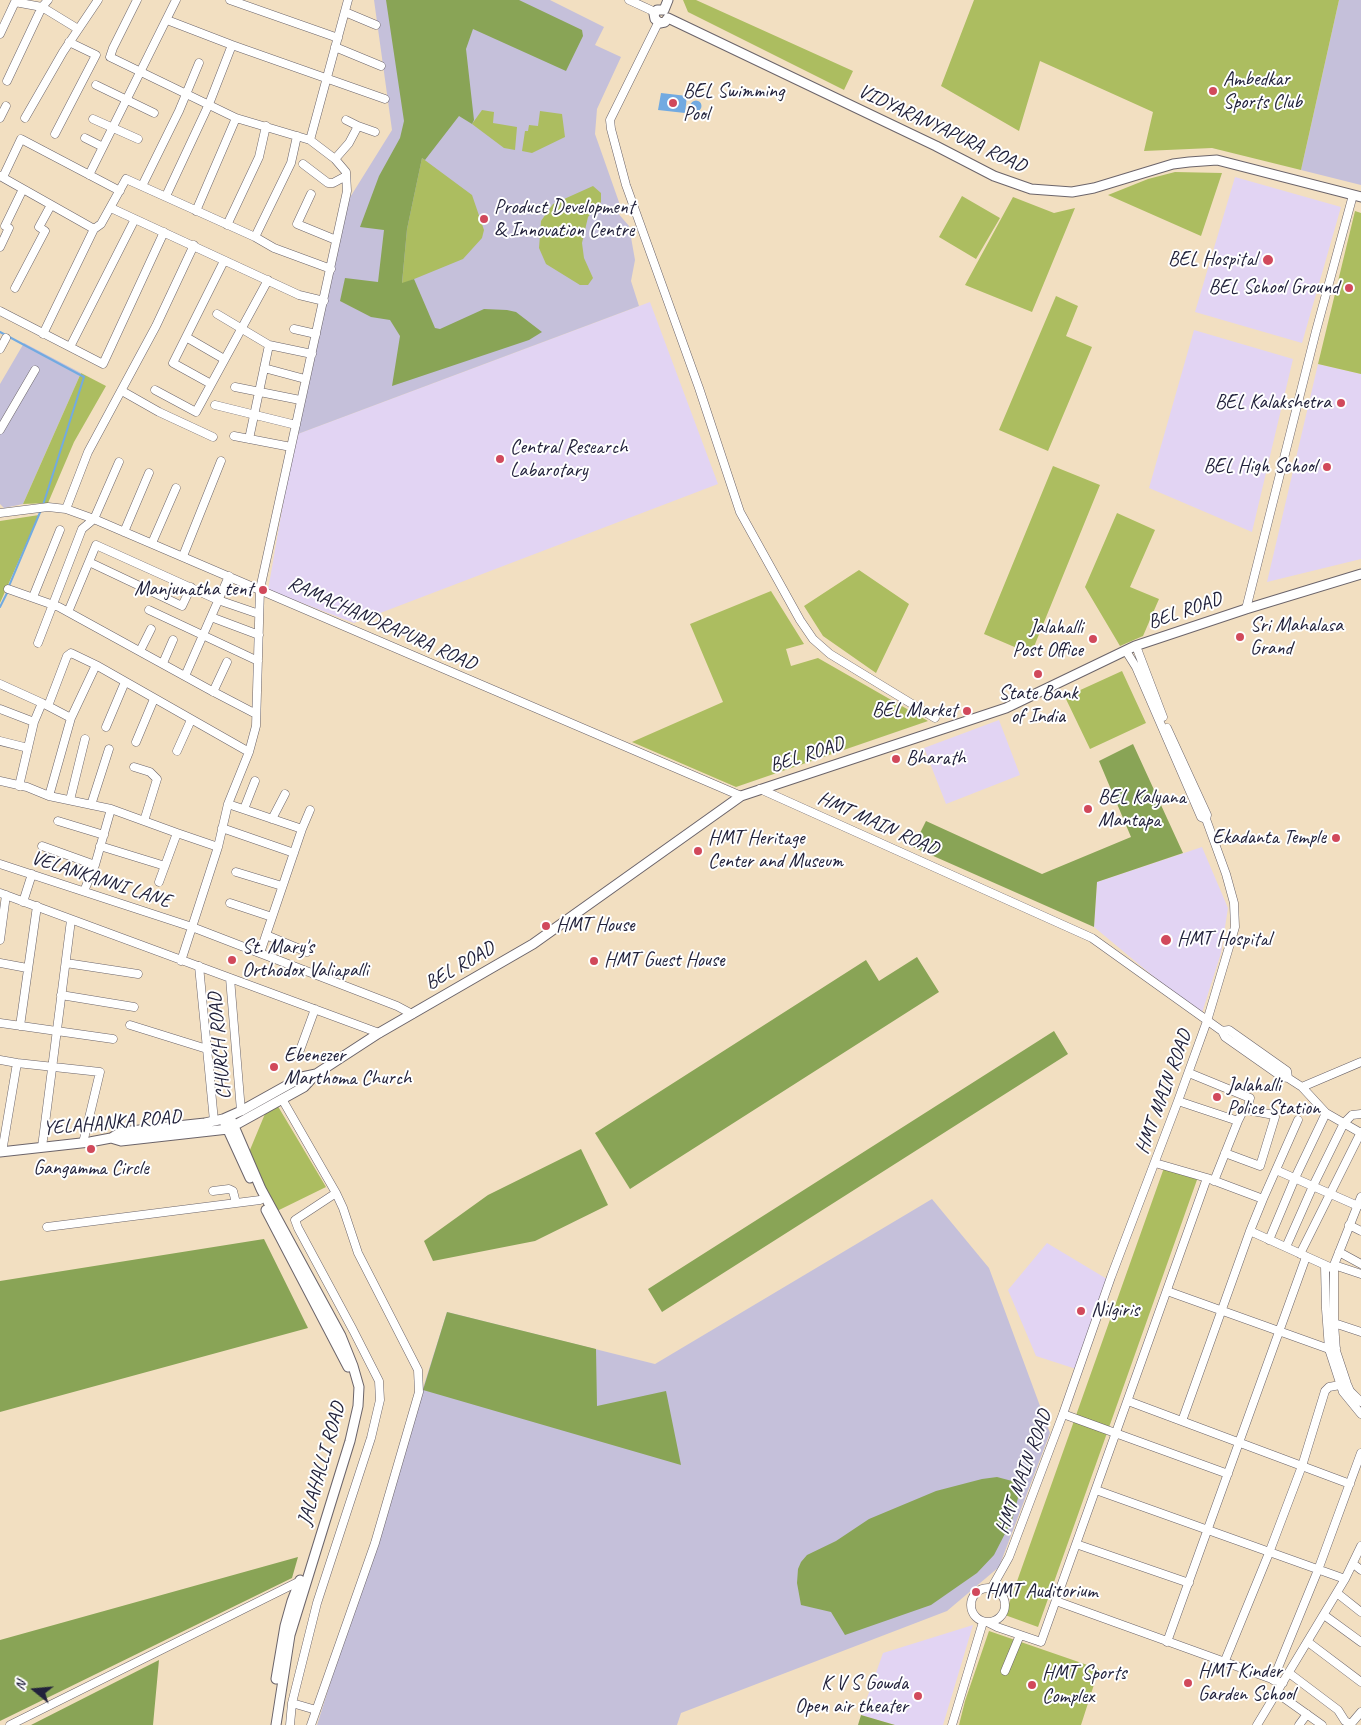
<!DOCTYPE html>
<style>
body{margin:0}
#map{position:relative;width:1361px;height:1725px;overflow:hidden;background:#f2dfc1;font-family:Caveat,sans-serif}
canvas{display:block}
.north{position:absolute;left:10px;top:1665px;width:50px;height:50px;-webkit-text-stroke:4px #fff;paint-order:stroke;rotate:287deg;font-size:14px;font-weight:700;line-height:20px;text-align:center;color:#22223b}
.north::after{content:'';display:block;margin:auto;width:18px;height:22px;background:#22223b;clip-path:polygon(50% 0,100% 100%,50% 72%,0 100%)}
</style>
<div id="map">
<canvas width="1361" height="1725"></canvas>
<div class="north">N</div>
</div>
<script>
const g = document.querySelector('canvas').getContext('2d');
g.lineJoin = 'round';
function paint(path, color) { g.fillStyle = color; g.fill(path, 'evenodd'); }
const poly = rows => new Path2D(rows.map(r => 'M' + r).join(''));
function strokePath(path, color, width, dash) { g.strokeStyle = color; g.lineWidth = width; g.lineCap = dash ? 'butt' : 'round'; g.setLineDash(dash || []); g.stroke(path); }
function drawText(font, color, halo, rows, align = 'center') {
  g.font = font + ' Caveat,sans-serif'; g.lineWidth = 4; g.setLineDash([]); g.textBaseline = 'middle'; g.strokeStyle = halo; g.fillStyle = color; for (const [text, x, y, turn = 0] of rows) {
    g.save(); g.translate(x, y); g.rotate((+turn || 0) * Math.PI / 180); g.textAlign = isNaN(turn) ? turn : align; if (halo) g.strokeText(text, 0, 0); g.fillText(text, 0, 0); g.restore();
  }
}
paint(poly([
 [1235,177,1341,207,1302,343,1195,312],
 [650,302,718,484,354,623,268,590,295,435],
 [1194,330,1293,359,1252,532,1149,488],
 [1318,364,1361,374,1361,559,1267,582],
 [999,720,1020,775,946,804,924,748],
 [1202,847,1228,908,1221,953,1201,1016,1094,927,1097,882],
 [1047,1243,1107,1279,1076,1369,1036,1356,1008,1290],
 [973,1625,943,1725,895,1725,861,1715,883,1653]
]), '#e2d4f3');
paint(poly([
 [374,0,550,0,604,27,595,45,621,57,597,109,595,134,620,205,617,212,629,226,635,260,631,281,639,306,295,435,349,199,392,130],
 [1339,0,1361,0,1361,185,1301,170],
 [24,343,81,373,23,504,4,508,0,504,0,384],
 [932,1199,989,1268,1050,1433,999,1567,947,1611,681,1713,677,1725,317,1725,447,1312,655,1364]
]), '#c5c0da');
paint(poly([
 [683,0,696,0,853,71,844,90,688,12],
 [974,0,1339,0,1301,170,1212,148,1144,151,1153,112,1040,61,1019,131,941,86],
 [482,110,494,112,493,123,517,127,515,150,504,148,472,124],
 [540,111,562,114,565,137,532,153,522,151,525,131,528,131,529,125,538,126],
 [422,158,472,195,484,230,482,238,463,259,402,284,407,229],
 [1175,172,1222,173,1201,236,1108,195,1148,179],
 [593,186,601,193,601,202,588,217,582,243,584,258,593,278,588,285,580,285,546,264,539,248,541,221,553,204],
 [962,196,1000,218,976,259,939,237],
 [1013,197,1054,213,1075,208,1032,312,965,285],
 [1355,211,1361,213,1361,374,1318,364],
 [1056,296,1078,306,1066,336,1092,347,1048,451,999,430],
 [81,373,106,386,74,442,48,503,23,504],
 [1053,466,1100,485,1031,654,984,634],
 [1117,513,1155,530,1130,587,1159,599,1143,636,1120,646,1085,587],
 [39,515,0,603,0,521],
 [859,570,909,604,876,673,823,636,804,606],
 [771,591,804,644,786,649,791,666,818,658,928,721,736,787,632,742,723,702,690,624],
 [1122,671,1146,723,1090,749,1065,697],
 [276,1103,326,1187,275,1212,247,1157,267,1109],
 [1165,1165,1198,1177,1038,1627,1005,1615],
 [989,1631,1099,1669,1081,1725,959,1725,965,1701]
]), '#acbd60');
paint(poly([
 [386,0,519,0,582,30,583,36,566,71,473,29,466,49,474,120,472,124,459,116,425,160,422,158,407,229,402,283,414,279,435,328,440,329,484,309,507,310,516,312,542,332,529,340,392,386,400,336,390,320,371,317,340,301,345,278,378,282,384,230,360,227,379,176,400,138,404,121],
 [1133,744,1183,853,1097,882,1094,927,913,847,926,821,1042,874,1131,837,1099,761],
 [917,957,939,992,630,1189,595,1133,866,960,879,981],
 [1054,1031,1068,1054,662,1312,648,1289],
 [581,1149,608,1205,535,1241,433,1261,424,1241,488,1195],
 [264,1239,308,1328,0,1412,0,1281],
 [447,1312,596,1349,597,1406,666,1391,681,1465,423,1390],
 [997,1477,1012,1481,1015,1484,1018,1498,1012,1520,994,1555,977,1573,931,1605,845,1635,831,1612,801,1605,797,1583,798,1569,801,1562,807,1555,836,1541,869,1519,936,1491,982,1479],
 [298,1557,292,1578,0,1721,0,1640],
 [159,1660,153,1725,31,1725],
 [861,1715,895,1725,858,1725]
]), '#89a456');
paint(poly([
 [661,93,687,96,685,113,658,110],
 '690.5 106a5.5 5.5 0 1 1 11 0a5.5 5.5 0 1 1-11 0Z'
]), '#72aae1');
strokePath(poly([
 [0,332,84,377,43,505],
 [9,586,41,510],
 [0,607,8,591]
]), '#72aae1', 2);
const minor = poly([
 [137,0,113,48,110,57,236,118,310,140],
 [230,0,338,38],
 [629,0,655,12],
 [345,12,376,25],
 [167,20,232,45,385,99],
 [658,23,610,120,611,129,626,185,699,388,740,512,800,620,813,639,830,654,935,718],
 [0,34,15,2,42,7,78,29],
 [335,47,381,66],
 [7,81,42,7,48,0],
 [96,85,154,113],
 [0,118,6,106],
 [25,118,63,52,98,0],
 [93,119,138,139],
 [358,126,375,132],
 [55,134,96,55,69,42],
 [85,138,103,147],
 [335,159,349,143,358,126,346,120],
 [303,164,328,183,333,183,346,176],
 [89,175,176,0],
 [0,176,94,229],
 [3,177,21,139,120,191],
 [142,186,179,111,199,63],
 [311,194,297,224,336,240],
 [166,196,209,104,232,45],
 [111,208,299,295,324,301],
 [196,211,236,118],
 [227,225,259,157,266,126],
 [255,237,291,163,297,136],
 [0,247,9,228,5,226,23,189],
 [15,288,45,231,39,227,51,205],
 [0,311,103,364,164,232],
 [217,314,269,345,312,354],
 [294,329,316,334],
 [43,334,94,229,101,224,126,179,255,237,274,248,331,269],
 [186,337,224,359],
 [70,347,135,219],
 [0,349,6,338],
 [264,368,305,379],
 [211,384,173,363,224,261],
 [235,387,300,400],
 [155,390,196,412,268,280],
 [122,391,159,412,213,437],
 [215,405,296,425],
 [0,430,35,370],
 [234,436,291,447],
 [249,439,269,345],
 [66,509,88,452,156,326,194,245],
 [0,513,48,507,66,509,94,519,741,796],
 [124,532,149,473],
 [152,543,176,488],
 [183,556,221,461],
 [89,562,182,606,191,587],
 [8,589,59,607,210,690,256,714],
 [33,597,60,530],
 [1246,609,1316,331,1353,195],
 [149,610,258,661],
 [68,612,96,545,218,600,259,614],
 [211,617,259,635],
 [38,643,82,529,94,519,119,462],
 [1136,646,1163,717],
 [140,651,151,629],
 [163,663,173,640],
 [185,676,229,576],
 [0,684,42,703],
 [213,692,227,662],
 [48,706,71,718],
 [0,709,34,722],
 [106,727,125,682],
 [1167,728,1207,815,1206,819],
 [0,741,28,748],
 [136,742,154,699],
 [177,751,191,720],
 [134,767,150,772,157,779,144,821],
 [0,781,27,787,49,796,111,809,177,833],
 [19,786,34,722,42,703,48,706,67,656,71,653,96,665,249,752],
 [760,789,1092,938,1222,1031,1225,1037,1282,1077,1288,1078,1302,1087,1326,1113,1361,1133],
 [49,796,71,718,96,665],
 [70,800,85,739],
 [228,804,302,829,266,935,307,952],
 [91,805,109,749],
 [244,809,255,781],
 [272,819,285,794],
 [58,821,104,835],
 [222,828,294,853],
 [302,829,310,810],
 [42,846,95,865,84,891],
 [100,846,165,866],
 [0,864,192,927,397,1006,412,1014],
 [95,865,111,809],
 [236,872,282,886],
 [159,882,177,833,218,847],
 [0,893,379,1033],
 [23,902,32,874],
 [230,903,272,917],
 [0,940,6,895],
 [260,953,266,935],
 [181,961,218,847,228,804,249,752,256,726,260,589,347,191,346,172,335,159,310,140,348,0],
 [0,963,27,968],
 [66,963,138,974],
 [199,966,214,1121],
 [230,978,241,1111],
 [61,995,134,1007],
 [0,1023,113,1039],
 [130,1025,207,1049],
 [20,1026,37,906],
 [1222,1031,1229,1030,1287,1071,1288,1078],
 [300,1050,315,1009],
 [0,1060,17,1063],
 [1189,1073,1250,1098,1247,1110,1274,1115,1275,1117,1260,1166,1225,1153],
 [1302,1087,1361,1062],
 [282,1099,336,1193,343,1208,358,1253,418,1370,419,1392,375,1543,311,1725],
 [1178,1101,1238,1121],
 [42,1147,71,920],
 [2,1152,17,1063,100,1072,83,1143],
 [1155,1163,1207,1178,1263,1199,1250,1231,1334,1269],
 [1276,1170,1358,1206],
 [1214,1181,1238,1121,1244,1109,1247,1110],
 [213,1191,229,1189,233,1191,236,1203],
 [1361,1197,1334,1265,1334,1323,1336,1351,1347,1384,1350,1391,1361,1402],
 [1263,1199,1298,1120],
 [1349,1225,1361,1231],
 [47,1227,260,1200],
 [1269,1240,1295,1178,1326,1113],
 [1286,1247,1313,1186,1344,1123,1352,1115,1361,1114],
 [1339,1252,1361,1264],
 [1300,1254,1361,1132],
 [1334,1265,1361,1274],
 [1325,1266,1326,1309,1329,1349,1343,1392,1361,1414],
 [1167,1291,1329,1349,1336,1348],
 [1334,1323,1361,1332],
 [1128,1401,1350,1484],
 [1063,1414,1228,1474],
 [1182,1421,1250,1231],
 [1096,1490,1345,1579],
 [1076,1544,1189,1583],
 [1356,1566,1361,1570],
 '971 1605a17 17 0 1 1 34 0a17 17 0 1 1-34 0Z',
 [991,1589,1009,1557,1063,1414,1111,1277,1178,1101,1207,1021,1235,927,1234,903,1226,874,1206,819,1201,817,1136,667,1126,651],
 [1337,1593,1361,1612],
 [1056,1601,1283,1683],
 [1324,1615,1361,1642],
 [989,1623,997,1627,1041,1642,1207,1178],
 [1167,1642,1306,1257],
 [1308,1642,1361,1682],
 [1224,1663,1269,1553,1302,1466,1325,1391,1329,1387,1340,1385],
 [1005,1671,1020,1635],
 [1289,1673,1338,1710,1345,1721,1351,1724],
 [1273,1680,1318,1570,1361,1453],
 [1277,1693,1322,1725],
 [292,1703,316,1710],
 [10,1725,300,1581,303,1581],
 [290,1725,292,1703,317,1603,371,1438,380,1400,379,1381,353,1330,298,1228,295,1220,336,1193],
 [952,1725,983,1622],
 [1257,1725,1345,1579,1361,1546],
 [1299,1725,1307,1714],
 [1350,1725,1361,1712]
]);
const major = poly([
 [664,10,657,10,654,14,655,19,660,23,665,22,668,18],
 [664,10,668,0],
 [668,18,936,146,994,176,1031,189,1072,192,1094,188,1173,164,1189,162,1217,160,1361,197],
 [230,1117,261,1189,341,1336,353,1366,359,1387,358,1406,350,1441,290,1635,276,1725],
 [223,1119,250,1178],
 [111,1138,121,1132,205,1123,223,1119,241,1111,302,1077,316,1074],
 [0,1152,90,1142,111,1138,121,1141,228,1129,304,1087,316,1074,379,1033,533,944,741,796,1006,708,1135,646,1246,609,1361,574],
 [266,1210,348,1367],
 [276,1679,285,1626,292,1601,300,1580]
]);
strokePath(minor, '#6b646a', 9);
strokePath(major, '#6b646a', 11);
strokePath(minor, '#fff', 8);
strokePath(major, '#fff', 9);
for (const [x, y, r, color] of [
 [1213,91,5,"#d1495b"],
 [673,103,5,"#d1495b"],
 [484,219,5,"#d1495b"],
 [1268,260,6,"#d1495b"],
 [1349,288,5,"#d1495b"],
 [1341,403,5,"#d1495b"],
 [500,459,5,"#d1495b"],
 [1327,467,5,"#d1495b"],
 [263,590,5,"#d1495b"],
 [1240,637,5,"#d1495b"],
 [1093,639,5,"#d1495b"],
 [1038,674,5,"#d1495b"],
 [967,711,5,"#d1495b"],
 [896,759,5,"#d1495b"],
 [1088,809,5,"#d1495b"],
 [1336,838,5,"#d1495b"],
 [698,851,5,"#d1495b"],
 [546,926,5,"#d1495b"],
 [1166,940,6,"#d1495b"],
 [232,960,5,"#d1495b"],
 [594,961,5,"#d1495b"],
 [274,1067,5,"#d1495b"],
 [1217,1097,5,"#d1495b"],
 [91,1149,5,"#d1495b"],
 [1081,1311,5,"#d1495b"],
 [976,1592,5,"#d1495b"],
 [1188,1683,5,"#d1495b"],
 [1032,1685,5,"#d1495b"],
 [918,1696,5,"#d1495b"]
]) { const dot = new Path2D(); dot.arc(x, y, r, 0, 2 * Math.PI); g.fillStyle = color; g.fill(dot); strokePath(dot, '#fff', 2); }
drawText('20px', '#22223b', '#fff', [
 ["Ambedkar",1223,80],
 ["Sports Club",1223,103],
 ["BEL Swimming",683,92],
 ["Pool",683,115],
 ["Product Development",494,208],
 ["& Innovation Centre",494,231],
 ["BEL Hospital",1257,260,"right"],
 ["BEL School Ground",1339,288,"right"],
 ["BEL Kalakshetra",1331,403,"right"],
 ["Central Research",510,448],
 ["Labarotary",510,471],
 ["BEL High School",1317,467,"right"],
 ["Manjunatha tent",253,590,"right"],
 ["Sri Mahalasa",1250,626],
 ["Grand",1250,649],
 ["Jalahalli",1083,628,"right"],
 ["Post Office",1083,651,"right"],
 ["State Bank",1038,694,"center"],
 ["of India",1038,717,"center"],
 ["BEL Market",957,711,"right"],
 ["Bharath",906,759],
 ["BEL Kalyana",1098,798],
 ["Mantapa",1098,821],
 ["Ekadanta Temple",1326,838,"right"],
 ["HMT Heritage",708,839],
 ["Center and Museum",708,862],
 ["HMT House",556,926],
 ["HMT Hospital",1177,940],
 ["St. Mary's",242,948],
 ["Orthodox Valiapalli",242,971],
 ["HMT Guest House",604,961],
 ["Ebenezer",284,1056],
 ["Marthoma Church",284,1079],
 ["Jalahalli",1227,1086],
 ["Police Station",1227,1109],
 ["Gangamma Circle",91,1169,"center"],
 ["Nilgiris",1091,1311],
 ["HMT Auditorium",986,1592],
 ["HMT Kinder",1198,1672],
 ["Garden School",1198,1695],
 ["HMT Sports",1042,1674],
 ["Complex",1042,1697],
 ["K V S Gowda",908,1684,"right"],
 ["Open air theater",908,1707,"right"]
], 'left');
drawText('20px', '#22223b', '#fff', [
 ["VIDYARANYAPURA ROAD",942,129,25],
 ["BEL ROAD",1185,611,-19],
 ["RAMACHANDRAPURA ROAD",382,624,24],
 ["BEL ROAD",807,755,-18],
 ["HMT MAIN ROAD",878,824,24],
 ["VELANKANNI LANE",101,880,18],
 ["BEL ROAD",460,966,-30],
 ["CHURCH ROAD",220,1046,-95],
 ["HMT MAIN ROAD",1164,1092,-70],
 ["YELAHANKA ROAD",112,1123,-5],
 ["JALAHALLI ROAD",322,1464,-74],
 ["HMT MAIN ROAD",1024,1472,-70]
]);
</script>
